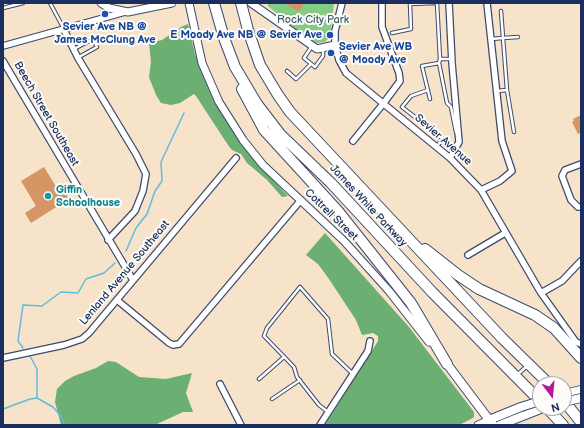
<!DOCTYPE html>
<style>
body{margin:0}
#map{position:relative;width:584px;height:428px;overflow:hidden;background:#f6e3ca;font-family:"Balsamiq Sans",sans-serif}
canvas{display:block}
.frame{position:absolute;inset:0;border:4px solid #1b2f5e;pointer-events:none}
.north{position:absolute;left:532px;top:376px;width:40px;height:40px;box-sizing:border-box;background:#fdfcf7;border:1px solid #a3aaba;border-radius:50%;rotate:164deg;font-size:11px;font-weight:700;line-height:16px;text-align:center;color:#1b2f5e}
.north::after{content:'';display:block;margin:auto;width:14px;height:18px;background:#b5179e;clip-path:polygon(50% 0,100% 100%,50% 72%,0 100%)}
</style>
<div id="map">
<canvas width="584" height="428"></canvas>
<div class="frame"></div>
<div class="north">N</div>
</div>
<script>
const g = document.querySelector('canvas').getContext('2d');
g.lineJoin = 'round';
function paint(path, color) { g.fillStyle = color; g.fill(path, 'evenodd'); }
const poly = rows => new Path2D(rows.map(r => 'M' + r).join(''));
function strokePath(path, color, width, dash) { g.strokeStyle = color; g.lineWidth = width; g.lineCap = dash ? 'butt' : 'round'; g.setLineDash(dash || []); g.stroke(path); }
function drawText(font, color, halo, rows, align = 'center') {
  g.font = font + ' "Balsamiq Sans",sans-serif'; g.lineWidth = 4; g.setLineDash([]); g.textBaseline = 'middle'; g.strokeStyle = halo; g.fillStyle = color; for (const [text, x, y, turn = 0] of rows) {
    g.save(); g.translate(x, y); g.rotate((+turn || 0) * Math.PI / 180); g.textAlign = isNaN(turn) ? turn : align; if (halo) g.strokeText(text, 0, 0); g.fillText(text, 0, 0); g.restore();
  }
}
paint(poly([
 [268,3,334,3,330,37,325,42,317,43,300,33,268,6]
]), '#84cb86');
paint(poly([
 [188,24,195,54,203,75,229,123,254,160,288,196,282,197,267,180,247,163,241,154,232,150,228,145,196,96,194,94,180,103,171,105,161,103,156,95,149,77,151,62,149,43,162,40,181,27],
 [325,233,409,327,474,412,474,417,471,419,459,425,325,425,378,341,378,336,373,333,362,335,356,320,329,279,318,264,306,255],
 [108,361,116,362,139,377,166,379,192,373,186,393,193,412,183,412,155,425,61,425,55,402,57,389,65,381,74,376,96,368]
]), '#6baf73');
strokePath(poly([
 [126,251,136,228,147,214,155,191,162,181,161,162,184,113],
 [23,348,18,341,23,305,42,306,61,292,78,293,86,279,104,273,115,263],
 [30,356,37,369,37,398,53,407,60,415,65,425],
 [3,409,30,399,37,398]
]), '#5fbcdd', 1.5);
paint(poly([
 [284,3,304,3,299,12],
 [581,115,581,132,578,134,572,122,574,121,573,119],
 [44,167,60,193,64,191,69,199,31,223,25,213,36,206,21,181]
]), '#d59564');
const service = poly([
 [50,3,64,29],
 [437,3,440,59,451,59],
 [3,8,23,3],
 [392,33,411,29,410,4,435,3],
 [491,39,503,38,501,11],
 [312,46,304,58,315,67,323,56,323,50],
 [74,49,93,39,97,47,79,57],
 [439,63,447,103,451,107,456,132],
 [287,71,296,79,311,64],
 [428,90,411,96,402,107,443,139,437,146],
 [507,90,514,132],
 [497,91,507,90,503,38,518,37],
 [430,99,422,66,439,63,440,59],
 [517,375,527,366],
 [259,379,284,357],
 [272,399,300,380],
 [328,412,319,405,297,377,294,367,264,336,267,328,300,287,328,319,332,354,352,373]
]);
const minor = poly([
 [342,3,335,31,335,45,339,60,346,73,450,158,481,190,541,293,576,342,581,344],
 [449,3,452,63,459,142,450,158],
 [64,30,78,58,136,154,146,174,143,191,135,211,108,240],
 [3,46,125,12],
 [3,61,133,280],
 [353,141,383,104,400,81,399,73,382,27,382,3],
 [581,164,565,170,562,176,571,200,578,207,581,207],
 [481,190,500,181,512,171,502,141,487,3],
 [468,255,505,233],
 [541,293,562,281,581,261],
 [117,300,169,343,173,345,179,344,301,200],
 [3,358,64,345,82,339,89,333,236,158],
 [220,384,241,425],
 [320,425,368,351,370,341]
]);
const tertiary = poly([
 [101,3,109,8,128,12,172,3],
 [189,3,202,63,219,102,243,140,263,165,344,241,389,291,429,342],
 [251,3,317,49,335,45],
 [478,425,489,420]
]);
const secondary = poly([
 [447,364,493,425],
 [564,394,581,390],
 [489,420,521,407],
 [500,425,543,408]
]);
const motorway = poly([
 [214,3,224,38,235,67,257,104,280,134,331,183,432,292,540,401],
 [241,3,248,30,260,65,278,95,290,112,502,338,549,384],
 [242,89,264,130,338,211,411,303,447,364],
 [425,249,458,275,479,289,535,315,554,328,581,358],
 [564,401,581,422],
 [547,408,563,425]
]);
strokePath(service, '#3c4a6e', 4.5);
strokePath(minor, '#3c4a6e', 8);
strokePath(tertiary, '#3c4a6e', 9);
strokePath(secondary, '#3c4a6e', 10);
strokePath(motorway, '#3c4a6e', 12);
strokePath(service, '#fff', 2.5);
strokePath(minor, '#fff', 5.5);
strokePath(tertiary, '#fff', 7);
strokePath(secondary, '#fff', 8);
strokePath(motorway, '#fff', 10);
const secondaryBridge = poly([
 [564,402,581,398],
 [521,407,540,401]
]);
strokePath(secondaryBridge, '#3c4a6e', 10, []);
strokePath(secondaryBridge, '#fff', 8);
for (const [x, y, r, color] of [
 [105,14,4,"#1a4fb4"],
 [330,35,4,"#1a4fb4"],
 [331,53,4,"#1a4fb4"],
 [48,196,4,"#0f9aa8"]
]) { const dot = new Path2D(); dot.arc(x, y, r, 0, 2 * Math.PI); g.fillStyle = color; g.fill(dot); strokePath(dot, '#fdfcf7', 1.5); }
drawText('11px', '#3a5e6a', '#fdfcf7', [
 ["Rock City Park",313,20]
]);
drawText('bold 11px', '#164399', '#fdfcf7', [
 ["Sevier Ave NB @",105,27],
 ["James McClung Ave",105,40],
 ["E Moody Ave NB @ Sevier Ave",322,35,"right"],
 ["Sevier Ave WB",339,47,"left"],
 ["@ Moody Ave",339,60,"left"]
]);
drawText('11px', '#1b2f5e', '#fdfcf7', [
 ["Beech Street Southeast",46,114,60],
 ["Sevier Avenue",443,140,41],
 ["James White Parkway",368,206,47],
 ["Cottrell Street",331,215,44],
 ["Lenland Avenue Southeast",125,273,-50]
]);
drawText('bold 11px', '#0d838f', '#fdfcf7', [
 ["Giffin",56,190],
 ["Schoolhouse",56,203]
], 'left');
</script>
